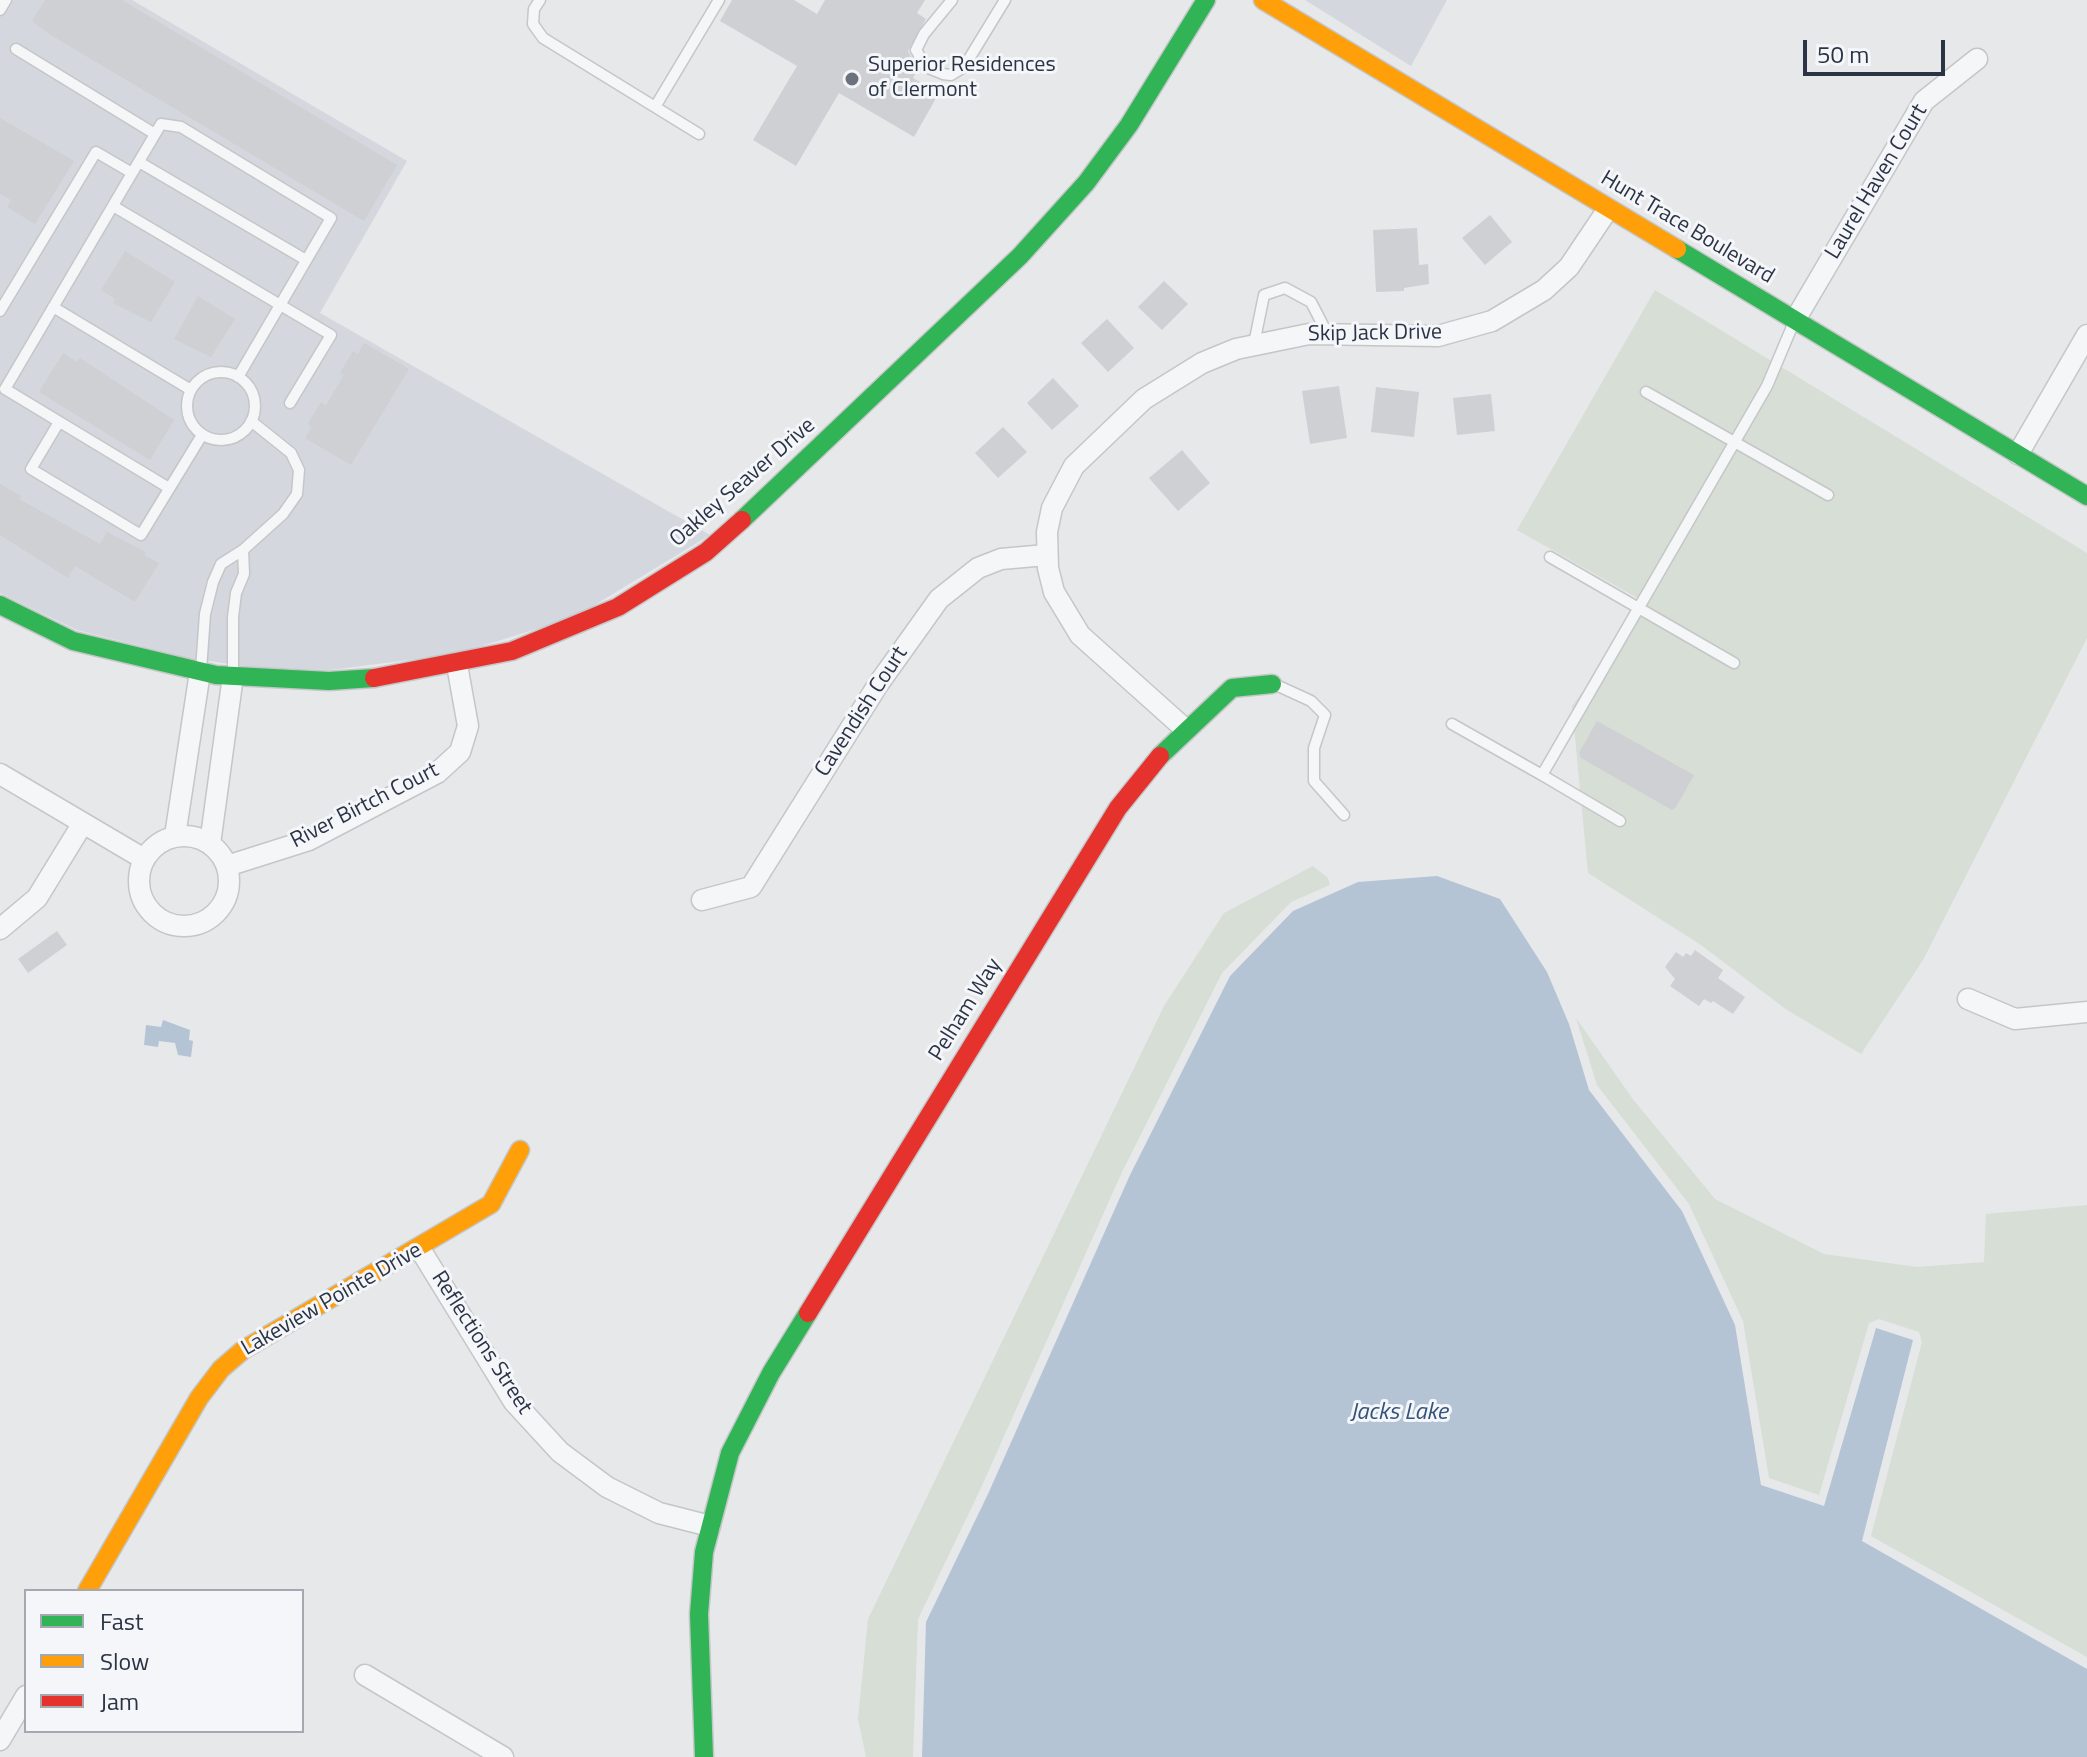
<!DOCTYPE html>
<style>
body{margin:0}
#map{position:relative;width:2087px;height:1757px;overflow:hidden;background:#e6e8ea;font-family:"Titillium Web",sans-serif}
canvas{display:block}
.legend{position:absolute;left:24px;top:1589px;width:280px;height:144px;box-sizing:border-box;background:#f4f6f9;border:2px solid #a4a8b1;margin:0;padding:10px 14px;list-style:none;font-size:24px;color:#2b3445}
.legend li{display:flex;align-items:center;gap:16px;height:40px}
.legend b{width:40px;border:2px solid #a4a8b1}
.scale{position:absolute;left:1803px;top:40px;width:142px;height:36px;box-sizing:border-box;border:4px solid #2b3445;border-top:0;padding-left:10px;font-size:24px;line-height:28px;white-space:nowrap;color:#2b3445;-webkit-text-stroke:6px #f4f6f9;paint-order:stroke}
</style>
<div id="map">
<canvas width="2087" height="1757"></canvas>
<ul class="legend">
<li><b style="height:10px;background:#30b455"></b>Fast</li>
<li><b style="height:10px;background:#ff9f0a"></b>Slow</li>
<li><b style="height:10px;background:#e5322d"></b>Jam</li>
</ul>
<div class="scale">50 m</div>
</div>
<script>
const g = document.querySelector('canvas').getContext('2d');
g.lineJoin = 'round';
function paint(path, color) { g.fillStyle = color; g.fill(path, 'evenodd'); }
const poly = rows => new Path2D(rows.map(r => 'M' + r).join(''));
function strokePath(path, color, width, dash) { g.strokeStyle = color; g.lineWidth = width; g.lineCap = dash ? 'butt' : 'round'; g.setLineDash(dash || []); g.stroke(path); }
function drawText(font, color, halo, rows, align = 'center') {
  g.font = font + ' "Titillium Web",sans-serif'; g.lineWidth = 6; g.setLineDash([]); g.textBaseline = 'middle'; g.strokeStyle = halo; g.fillStyle = color; for (const [text, x, y, turn = 0] of rows) {
    g.save(); g.translate(x, y); g.rotate((+turn || 0) * Math.PI / 180); g.textAlign = isNaN(turn) ? turn : align; if (halo) g.strokeText(text, 0, 0); g.fillText(text, 0, 0); g.restore();
  }
}
paint(poly([
 [0,0,132,0,407,161,320,313,710,535,575,617,456,654,330,670,259,668,188,658,77,630,0,593],
 [1305,0,1447,0,1411,66]
]), '#d4d7dd');
paint(poly([
 [1655,290,2087,553,2087,638,1923,960,1861,1054,1787,1010,1701,945,1588,873,1572,706,1648,604,1517,530],
 [1313,866,1328,878,1330,885,1291,902,1222,973,1122,1172,980,1490,918,1619,913,1757,866,1757,858,1719,868,1619,1164,1006,1224,913],
 [1576,1018,1632,1098,1715,1199,1824,1254,1917,1267,1984,1262,1986,1214,2087,1205,2087,1657,1871,1536,1922,1342,1919,1332,1879,1319,1869,1323,1819,1495,1769,1478,1743,1321,1689,1204,1597,1085]
]), '#d6ded6');
paint(poly([
 [1437,876,1500,899,1547,972,1569,1024,1589,1090,1682,1211,1735,1325,1761,1485,1824,1506,1876,1328,1913,1340,1862,1541,2087,1669,2087,1757,922,1757,926,1622,988,1494,1130,1175,1230,976,1293,911,1358,882],
 [163,1020,190,1030,189,1040,193,1041,191,1057,178,1055,175,1043,159,1041,158,1047,144,1045,146,1025,161,1027]
]), '#b4c4d5');
paint(poly([
 [45,0,122,0,397,165,364,221,49,34,32,21],
 [732,0,794,0,817,14,825,0,925,0,917,13,926,19,908,51,918,69,913,78,939,93,914,137,839,93,796,166,753,140,797,66,720,21],
 [0,118,74,161,35,224,7,207,11,200,0,194],
 [1490,215,1512,242,1485,265,1462,238],
 [1417,228,1419,265,1428,264,1429,284,1404,288,1404,291,1376,292,1373,230],
 [125,251,175,282,151,322,113,303,115,299,101,290],
 [1164,281,1188,304,1162,330,1138,307],
 [198,296,235,319,211,357,174,339],
 [1107,319,1134,348,1108,372,1081,343],
 [364,343,409,369,351,465,305,438,312,427,308,424,321,402,326,405,344,375,340,373,353,351,358,354],
 [63,353,77,362,80,358,174,420,150,460,39,392],
 [1053,378,1079,406,1052,430,1027,403],
 [1339,386,1347,438,1310,444,1302,391],
 [1376,387,1419,392,1414,437,1371,432],
 [1491,394,1495,431,1457,435,1453,398],
 [1003,427,1027,452,998,478,975,453],
 [1182,450,1210,483,1178,511,1149,478],
 [0,484,21,496,19,499,100,544,107,532,146,552,144,555,159,563,135,602,75,566,68,578,0,535],
 [1597,721,1694,775,1676,807,1672,810,1581,758,1579,753],
 [57,931,67,945,28,973,18,959],
 [1695,950,1723,970,1718,978,1745,997,1733,1014,1713,1001,1711,1003,1704,999,1699,1006,1670,986,1675,979,1665,967,1676,952,1683,957,1686,953,1691,956]
]), '#ced0d3');
const lane = poly([
 [540,0,534,9,533,24,543,38,699,134],
 [952,0,924,34,916,50,926,67,943,74,951,75,964,67,1005,0],
 [0,10,6,0],
 [16,49,155,134],
 [655,107,719,0],
 [139,162,306,260],
 [113,206,331,335,290,403],
 [53,307,191,390],
 [0,311,96,152,132,173],
 [1254,344,1264,295,1285,288,1311,302,1327,333],
 '187 406a34 34 0 1 1 68 0a34 34 0 1 1-68 0Z',
 [1646,392,1828,495],
 [59,422,31,469,141,535,202,435],
 [169,488,5,389,161,124,181,127,331,218,238,377],
 [243,550,283,514,297,494,299,470,291,453,251,421],
 [1550,557,1734,663],
 [201,670,205,614,213,582,221,564,243,550,244,574,236,593,233,617,233,674],
 [1274,684,1311,701,1325,715,1314,748,1314,781,1344,815],
 [1452,724,1542,775],
 [1620,821,1542,775,1767,386,1794,322]
]);
const street = poly([
 [1795,320,1924,101,1977,59],
 [2018,454,2087,335],
 [1185,729,1080,635,1054,592,1048,568,1047,532,1052,508,1074,466,1144,399,1202,363,1236,349,1309,334,1438,336,1492,321,1544,290,1569,267,1608,209],
 [0,774,144,859],
 '139 881a45 45 0 1 1 90 0a45 45 0 1 1-90 0Z',
 [175,836,200,672],
 [210,844,233,676],
 [227,866,309,840,437,773,460,752,468,726,457,665],
 [702,900,751,887,879,683,939,599,978,568,1001,559,1046,555],
 [0,929,37,898,83,823],
 [1968,999,2015,1019,2087,1012],
 [420,1249,514,1402,560,1452,607,1487,659,1513,710,1526],
 [365,1675,503,1757],
 [0,1740,26,1696]
]);
const fast = poly([
 [1677,249,2087,496],
 [742,520,1020,256,1086,183,1129,125,1206,0],
 [0,605,73,641,216,675,329,681,374,678],
 [1160,756,1232,688,1272,684],
 [704,1757,699,1614,704,1552,730,1453,771,1373,808,1313]
]);
const slow = poly([
 [1263,0,1677,249],
 [87,1591,199,1398,221,1369,243,1350,491,1204,520,1150]
]);
const jam = poly([
 [374,678,512,651,618,607,706,552,742,520],
 [808,1313,1118,808,1160,756]
]);
strokePath(lane, '#c4c6c8', 13);
strokePath(street, '#c4c6c8', 23);
strokePath(fast, '#c4c6c8', 21);
strokePath(slow, '#c4c6c8', 21);
strokePath(jam, '#c4c6c8', 21);
strokePath(lane, '#f5f6f7', 10);
strokePath(street, '#f5f6f7', 20);
strokePath(fast, '#30b455', 18);
strokePath(slow, '#ff9f0a', 18);
strokePath(jam, '#e5322d', 18);
for (const [x, y, r, color] of [
 [852,79,8,"#6c737f"]
]) { const dot = new Path2D(); dot.arc(x, y, r, 0, 2 * Math.PI); g.fillStyle = color; g.fill(dot); strokePath(dot, '#f4f6f9', 3); }
drawText('22px', '#2b3445', '#f4f6f9', [
 ["Superior Residences",868,66],
 ["of Clermont",868,91]
], 'left');
drawText('22px', '#2b3445', '#f4f6f9', [
 ["Laurel Haven Court",1877,182,-59],
 ["Hunt Trace Boulevard",1687,228,31],
 ["Skip Jack Drive",1375,334,-1],
 ["Oakley Seaver Drive",743,483,-41],
 ["Cavendish Court",862,712,-57],
 ["River Birtch Court",365,806,-27],
 ["Pelham Way",966,1010,-58],
 ["Lakeview Pointe Drive",332,1300,-30],
 ["Reflections Street",481,1343,57]
]);
drawText('italic 24px', '#34527a', '#f4f6f9', [
 ["Jacks Lake",1399,1413]
]);
</script>
